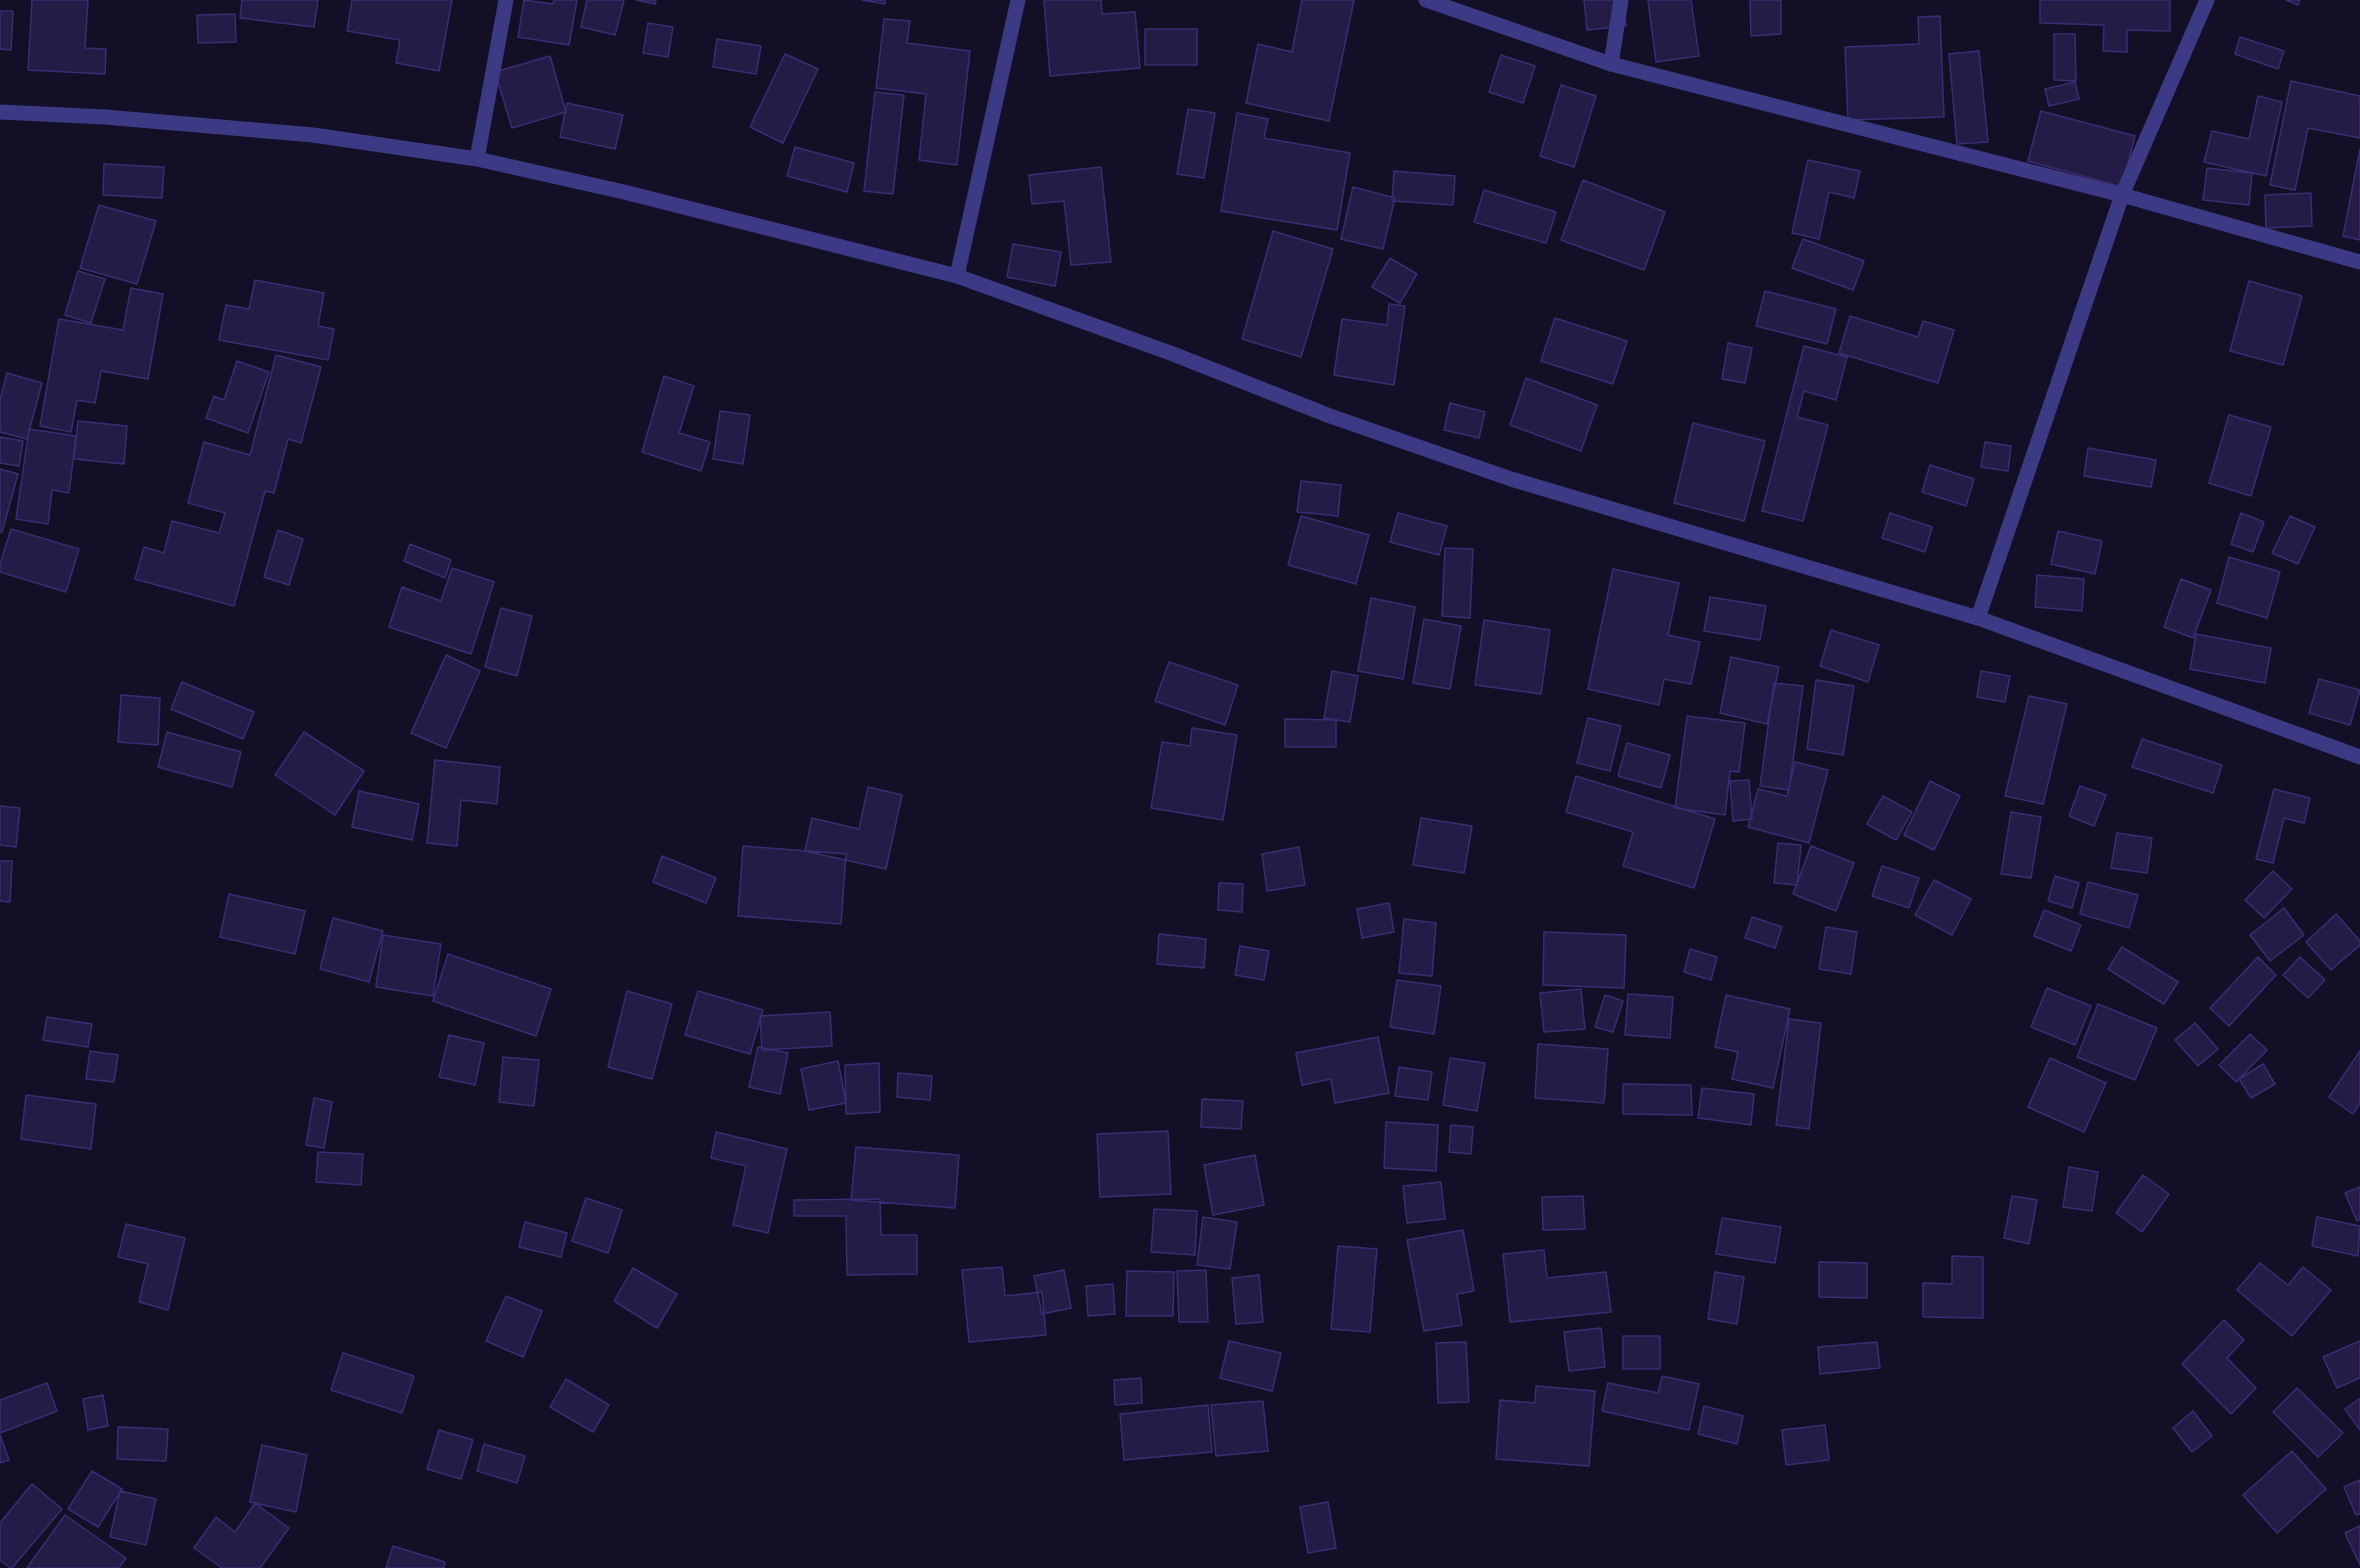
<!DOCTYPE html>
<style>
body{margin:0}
canvas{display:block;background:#130f26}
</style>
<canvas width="2360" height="1568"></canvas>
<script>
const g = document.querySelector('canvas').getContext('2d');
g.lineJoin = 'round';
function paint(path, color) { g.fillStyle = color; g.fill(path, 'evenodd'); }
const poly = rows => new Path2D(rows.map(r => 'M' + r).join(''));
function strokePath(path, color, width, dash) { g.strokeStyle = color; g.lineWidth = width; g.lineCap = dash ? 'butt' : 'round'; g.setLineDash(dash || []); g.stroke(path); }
const building = poly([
 [32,0,88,0,85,48,106,49,105,74,28,70,32,0],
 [242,0,318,0,314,27,240,18,242,0],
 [352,0,452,0,439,71,396,63,400,40,347,31,352,0],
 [524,0,553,4,554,0,577,0,569,45,518,37,524,0],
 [587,0,624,0,615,35,581,27,587,0],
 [636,0,656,0,655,4,636,0],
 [862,0,885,0,885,4,862,0],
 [1044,0,1101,0,1102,14,1135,12,1140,68,1050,76,1044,0],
 [1302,0,1354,0,1329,121,1246,103,1258,44,1292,52,1302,0],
 [1584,0,1623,0,1626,26,1587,30,1584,0],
 [1648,0,1691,0,1699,56,1656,62,1648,0],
 [1750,0,1781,0,1781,34,1751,36,1750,0],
 [2040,0,2170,0,2170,31,2127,30,2127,52,2103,51,2104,25,2040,23,2040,0],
 [2286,0,2300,0,2298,5,2286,0],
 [0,11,13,11,11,50,0,49,0,11],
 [235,14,236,42,198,43,197,15,235,14],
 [1940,16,1944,117,1848,120,1845,47,1919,44,1918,17,1940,16],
 [884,19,910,21,907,43,970,51,957,165,919,160,926,94,876,88,884,19],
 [648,23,673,27,668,57,643,53,648,23],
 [1145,29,1197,29,1197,65,1145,65,1145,29],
 [2054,34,2075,34,2076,81,2054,80,2054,34],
 [2240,37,2284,51,2278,69,2235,54,2240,37],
 [717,39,761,46,756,74,713,67,717,39],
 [1979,51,1988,142,1957,144,1949,54,1979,51],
 [785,54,818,69,783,143,750,127,785,54],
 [1501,55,1535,66,1523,103,1489,92,1501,55],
 [550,56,566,112,512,128,495,72,550,56],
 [2291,81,2360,96,2360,138,2308,128,2295,190,2270,185,2291,81],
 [2075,82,2079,99,2049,106,2045,89,2075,82],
 [1561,85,1596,96,1574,167,1540,156,1561,85],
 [875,92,904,95,893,194,864,191,875,92],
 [2258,96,2282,102,2266,176,2204,162,2212,131,2249,139,2258,96],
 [567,103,623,115,615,149,560,137,567,103],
 [1188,109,1215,113,1204,178,1177,174,1188,109],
 [2041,111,2135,136,2122,187,2028,161,2041,111],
 [1237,113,1268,119,1264,138,1350,153,1337,230,1221,211,1237,113],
 [795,147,854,163,847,192,787,176,795,147],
 [2360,149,2360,240,2343,236,2360,149],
 [1808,160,1860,171,1854,198,1829,192,1819,239,1792,233,1808,160],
 [104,164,164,167,162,198,103,195,104,164],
 [1101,167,1111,262,1071,265,1064,201,1032,204,1029,175,1101,167],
 [2207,168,2252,173,2249,205,2203,200,2207,168],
 [1394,171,1455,176,1453,205,1392,201,1394,171],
 [1583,180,1665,212,1644,270,1561,240,1583,180],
 [1353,187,1395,198,1383,249,1341,239,1353,187],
 [1484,190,1556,212,1546,243,1474,222,1484,190],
 [2311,193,2312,226,2266,228,2265,195,2311,193],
 [99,205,156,221,137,284,80,268,99,205],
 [1273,231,1333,249,1301,357,1242,339,1273,231],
 [1803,239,1864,261,1853,290,1792,268,1803,239],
 [1013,244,1061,252,1055,286,1007,277,1013,244],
 [1390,258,1417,274,1400,303,1372,287,1390,258],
 [78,271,105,279,91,323,65,315,78,271],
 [255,280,324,293,318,326,334,329,328,360,219,340,226,305,249,309,255,280],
 [2249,281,2302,296,2283,365,2230,351,2249,281],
 [131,288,163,294,148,379,101,371,95,403,77,400,71,432,40,426,59,319,123,330,131,288],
 [1765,291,1836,309,1827,344,1756,326,1765,291],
 [1389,304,1405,306,1394,385,1334,375,1342,319,1387,325,1389,304],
 [1850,316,1918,337,1923,321,1954,330,1938,383,1839,353,1850,316],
 [1555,318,1627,341,1613,384,1541,361,1555,318],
 [1728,343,1752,348,1745,383,1722,379,1728,343],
 [1804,346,1847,357,1836,400,1804,391,1797,417,1828,425,1803,521,1762,511,1804,346],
 [276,355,321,367,301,443,288,439,274,493,265,491,234,606,135,579,144,547,164,553,172,521,219,533,225,513,188,503,204,442,250,455,276,355],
 [237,361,269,372,248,433,206,418,214,396,224,400,237,361],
 [7,373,42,383,27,439,0,432,0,400,7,373],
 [664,376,694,386,679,433,710,442,701,471,642,452,664,376],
 [1526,378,1597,405,1581,451,1510,425,1526,378],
 [1450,403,1485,412,1479,438,1444,430,1450,403],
 [720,411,750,415,743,464,713,459,720,411],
 [2229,415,2271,427,2251,496,2209,483,2229,415],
 [78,421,127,426,124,464,74,459,78,421],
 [1693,423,1765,441,1744,521,1674,503,1693,423],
 [29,429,76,436,69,493,52,490,48,524,16,519,29,429],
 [0,437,23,441,19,466,0,463,0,437],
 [1985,442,2011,446,2008,471,1981,467,1985,442],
 [2088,448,2156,460,2151,487,2084,476,2088,448],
 [1930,465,1974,479,1966,506,1922,492,1930,465],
 [0,469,18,474,2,532,0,532,0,469],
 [1301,481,1341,485,1338,516,1297,512,1301,481],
 [1398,513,1447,526,1439,555,1390,542,1398,513],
 [1890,513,1932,527,1925,552,1882,538,1890,513],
 [2241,513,2264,522,2253,552,2231,544,2241,513],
 [1301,516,1369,535,1356,584,1288,565,1301,516],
 [2290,516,2315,527,2298,564,2272,553,2290,516],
 [11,529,79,549,66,592,0,572,0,564,11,529],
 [278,530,303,539,289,585,264,577,278,530],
 [2058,531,2102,541,2095,574,2051,564,2058,531],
 [410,544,451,560,445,578,404,561,410,544],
 [1445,548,1473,549,1470,618,1442,616,1445,548],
 [2229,557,2280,572,2267,618,2217,603,2229,557],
 [452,568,494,582,471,654,389,627,402,587,441,601,452,568],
 [1613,569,1679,583,1668,635,1700,642,1691,684,1664,679,1659,705,1588,689,1613,569],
 [2037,575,2084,579,2082,611,2035,607,2037,575],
 [2181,579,2211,590,2193,638,2164,627,2181,579],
 [1710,597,1766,606,1760,640,1704,631,1710,597],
 [1371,598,1415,607,1403,679,1358,671,1371,598],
 [501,608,532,616,517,676,485,667,501,608],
 [1424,619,1461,626,1450,689,1413,683,1424,619],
 [1484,620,1550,630,1541,694,1475,685,1484,620],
 [1831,630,1879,645,1868,682,1820,666,1831,630],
 [2196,634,2271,648,2265,683,2190,669,2196,634],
 [446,655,480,671,446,748,411,733,446,655],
 [1731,657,1779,667,1767,724,1720,713,1731,657],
 [1169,662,1238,685,1225,725,1155,701,1169,662],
 [1332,671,1358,676,1350,722,1324,718,1332,671],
 [1981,671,2010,676,2005,702,1977,697,1981,671],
 [2319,679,2360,690,2350,725,2309,713,2319,679],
 [1816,680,1854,686,1843,755,1807,749,1816,680],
 [182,682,254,712,243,739,171,709,182,682],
 [1774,683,1803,686,1789,790,1760,786,1774,683],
 [121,695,160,698,158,745,118,742,121,695],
 [2029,696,2067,704,2043,804,2005,796,2029,696],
 [1687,716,1745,723,1739,772,1730,771,1725,815,1675,808,1687,716],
 [1588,718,1621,726,1610,771,1577,763,1588,718],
 [1285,719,1336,720,1336,747,1285,747,1285,719],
 [1192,728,1237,735,1223,820,1151,808,1162,742,1190,746,1192,728],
 [167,732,241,752,232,787,158,767,167,732],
 [304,732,364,771,335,815,275,775,304,732],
 [2142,739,2222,765,2213,793,2132,767,2142,739],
 [1627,743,1670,755,1661,788,1618,776,1627,743],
 [435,760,500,767,497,804,461,800,457,846,427,843,435,760],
 [1795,762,1828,770,1809,843,1748,827,1758,789,1787,796,1795,762],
 [1576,776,1715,819,1694,888,1623,866,1633,832,1566,812,1576,776],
 [1749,780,1752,819,1733,821,1730,781,1749,780],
 [1930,781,1960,796,1934,850,1904,835,1930,781],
 [2080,786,2106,795,2094,826,2069,816,2080,786],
 [868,787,902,795,886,869,805,851,812,818,859,829,868,787],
 [2274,789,2310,798,2304,823,2284,818,2273,863,2256,859,2274,789],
 [359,791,419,804,412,840,352,827,359,791],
 [1883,796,1912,812,1896,840,1867,824,1883,796],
 [0,806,20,808,16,847,0,845,0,806],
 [2011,812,2041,817,2031,878,2001,874,2011,812],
 [1421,818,1472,826,1464,873,1413,865,1421,818],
 [2117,833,2152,838,2147,873,2111,868,2117,833],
 [1778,843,1801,845,1797,885,1774,883,1778,843],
 [743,846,846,854,841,924,738,916,743,846],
 [1811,846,1854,863,1836,911,1793,894,1811,846],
 [1299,847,1305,885,1267,891,1262,854,1299,847],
 [662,856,716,878,706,903,653,882,662,856],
 [0,861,12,861,10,902,0,901,0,861],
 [1882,866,1919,878,1909,908,1872,896,1882,866],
 [2273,871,2292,889,2264,918,2245,900,2273,871],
 [2055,876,2079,883,2072,908,2048,901,2055,876],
 [1934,880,1971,899,1952,935,1915,915,1934,880],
 [2088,882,2138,895,2129,928,2080,914,2088,882],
 [1219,883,1243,884,1242,912,1218,910,1219,883],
 [229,894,305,911,295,954,220,937,229,894],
 [1389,903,1394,932,1362,938,1357,909,1389,903],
 [2284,908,2304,935,2270,961,2250,935,2284,908],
 [2044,910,2081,925,2071,951,2034,936,2044,910],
 [2336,914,2360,941,2360,945,2331,970,2306,942,2336,914],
 [1752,917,1782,927,1775,948,1745,938,1752,917],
 [333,918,383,931,369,982,320,969,333,918],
 [1404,919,1436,923,1432,976,1399,973,1404,919],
 [1826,927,1857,932,1851,974,1819,969,1826,927],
 [1544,932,1626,935,1624,988,1543,985,1544,932],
 [1159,934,1206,939,1204,968,1157,964,1159,934],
 [383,935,441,944,433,996,376,987,383,935],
 [1240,946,1269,951,1264,980,1235,975,1240,946],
 [2122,947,2178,982,2164,1004,2108,969,2122,947],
 [1690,949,1717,957,1711,980,1684,972,1690,949],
 [448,954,551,989,536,1036,433,1001,448,954],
 [2258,957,2276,975,2229,1026,2210,1008,2258,957],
 [2300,957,2325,980,2308,998,2283,975,2300,957],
 [1397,980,1441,986,1434,1034,1390,1027,1397,980],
 [2047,988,2091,1006,2075,1045,2031,1027,2047,988],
 [1581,989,1585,1029,1544,1032,1540,993,1581,989],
 [627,991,672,1004,652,1079,608,1067,627,991],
 [698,991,763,1010,750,1054,685,1035,698,991],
 [1628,994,1673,997,1670,1038,1625,1035,1628,994],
 [1605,995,1623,1001,1613,1032,1595,1027,1605,995],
 [1726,995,1790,1009,1773,1088,1732,1079,1738,1052,1715,1047,1726,995],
 [2098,1004,2157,1028,2135,1080,2077,1057,2098,1004],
 [830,1012,832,1046,762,1050,760,1016,830,1012],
 [47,1017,92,1024,88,1047,43,1040,47,1017],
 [1789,1019,1821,1023,1809,1129,1776,1125,1789,1019],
 [2195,1023,2218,1049,2198,1066,2175,1040,2195,1023],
 [2250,1034,2267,1050,2236,1082,2219,1065,2250,1034],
 [449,1035,484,1043,475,1085,439,1077,449,1035],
 [1378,1037,1389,1093,1335,1103,1331,1079,1302,1085,1296,1053,1378,1037],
 [1538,1044,1608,1049,1604,1103,1535,1098,1538,1044],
 [758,1047,788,1053,780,1094,749,1087,758,1047],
 [90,1051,118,1055,114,1082,86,1079,90,1051],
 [2360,1051,2360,1103,2353,1114,2329,1097,2360,1051],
 [503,1057,539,1060,534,1106,499,1102,503,1057],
 [1450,1058,1485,1063,1477,1111,1443,1105,1450,1058],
 [2050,1058,2106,1083,2084,1132,2028,1107,2050,1058],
 [838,1061,846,1103,809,1110,801,1069,838,1061],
 [879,1063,880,1112,846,1114,845,1065,879,1063],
 [2263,1064,2275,1084,2251,1098,2239,1079,2263,1064],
 [1399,1067,1432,1072,1428,1100,1395,1096,1399,1067],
 [898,1073,932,1076,930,1100,897,1097,898,1073],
 [1623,1084,1691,1085,1692,1115,1623,1114,1623,1084],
 [1702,1088,1754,1094,1751,1125,1698,1118,1702,1088],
 [26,1095,96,1104,91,1149,21,1139,26,1095],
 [314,1098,332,1102,324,1148,306,1145,314,1098],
 [1202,1099,1243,1101,1241,1129,1201,1127,1202,1099],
 [1386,1122,1438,1125,1436,1171,1384,1168,1386,1122],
 [1451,1125,1473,1127,1471,1154,1449,1152,1451,1125],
 [1168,1131,1171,1194,1100,1197,1097,1134,1168,1131],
 [716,1132,787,1149,768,1233,733,1225,746,1166,711,1158,716,1132],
 [856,1147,959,1155,955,1208,851,1200,856,1147],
 [318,1152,363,1154,361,1185,316,1182,318,1152],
 [1255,1155,1264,1205,1213,1215,1204,1165,1255,1155],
 [2069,1167,2098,1172,2092,1211,2063,1207,2069,1167],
 [2143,1175,2169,1194,2142,1232,2116,1213,2143,1175],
 [1441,1182,1445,1219,1407,1223,1403,1186,1441,1182],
 [2360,1187,2360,1220,2357,1221,2345,1193,2360,1187],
 [1583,1196,1585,1229,1543,1230,1542,1197,1583,1196],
 [2012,1196,2037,1200,2029,1244,2004,1238,2012,1196],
 [586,1198,622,1210,608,1253,572,1241,586,1198],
 [880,1199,881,1235,917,1235,917,1274,847,1275,846,1216,794,1216,794,1200,880,1199],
 [1154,1209,1197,1211,1195,1255,1151,1252,1154,1209],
 [1203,1217,1237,1222,1230,1269,1197,1265,1203,1217],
 [2317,1217,2360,1226,2358,1256,2312,1246,2317,1217],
 [1722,1218,1781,1227,1775,1263,1716,1254,1722,1218],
 [525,1222,567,1233,561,1257,519,1247,525,1222],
 [126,1224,185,1238,168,1310,139,1302,148,1264,118,1257,126,1224],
 [1463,1230,1474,1291,1457,1294,1462,1325,1424,1331,1407,1240,1463,1230],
 [1338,1246,1377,1249,1370,1332,1331,1329,1338,1246],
 [1544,1250,1547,1278,1606,1272,1611,1312,1510,1322,1503,1254,1544,1250],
 [1952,1256,1983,1257,1983,1318,1923,1317,1923,1283,1952,1284,1952,1256],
 [1819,1262,1867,1263,1867,1298,1819,1297,1819,1262],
 [2260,1263,2288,1285,2303,1267,2331,1290,2292,1336,2237,1290,2260,1263],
 [1002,1267,1005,1296,1042,1292,1046,1335,969,1342,962,1270,1002,1267],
 [633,1268,677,1294,657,1328,614,1301,633,1268],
 [1064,1270,1071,1308,1042,1314,1034,1276,1064,1270],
 [1206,1270,1208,1322,1179,1322,1177,1271,1206,1270],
 [1127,1271,1174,1272,1173,1316,1126,1316,1127,1271],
 [1715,1272,1744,1277,1737,1324,1708,1319,1715,1272],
 [1259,1275,1263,1322,1236,1324,1232,1278,1259,1275],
 [1113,1284,1115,1314,1088,1316,1086,1286,1113,1284],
 [506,1296,542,1311,523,1357,486,1341,506,1296],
 [2224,1320,2244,1340,2227,1358,2256,1388,2231,1414,2182,1364,2224,1320],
 [1601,1328,1605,1367,1569,1371,1564,1332,1601,1328],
 [1623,1336,1660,1336,1660,1369,1623,1369,1623,1336],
 [1229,1341,1281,1353,1272,1391,1220,1378,1229,1341],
 [2360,1341,2360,1378,2337,1388,2323,1357,2360,1341],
 [1466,1342,1469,1402,1438,1403,1436,1343,1466,1342],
 [1877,1342,1880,1368,1820,1374,1818,1347,1877,1342],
 [343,1353,414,1376,402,1413,331,1390,343,1353],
 [1662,1376,1699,1384,1689,1430,1602,1411,1608,1383,1658,1393,1662,1376],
 [1141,1378,1142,1403,1115,1405,1114,1380,1141,1378],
 [566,1379,609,1405,593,1432,550,1407,566,1379],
 [47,1383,57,1411,0,1433,0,1400,47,1383],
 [1536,1386,1595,1391,1589,1466,1496,1459,1500,1400,1535,1403,1536,1386],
 [2297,1388,2343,1433,2318,1457,2273,1412,2297,1388],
 [103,1395,108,1426,88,1430,83,1399,103,1395],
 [2360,1398,2360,1430,2345,1409,2360,1398],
 [1263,1401,1268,1451,1216,1456,1211,1405,1263,1401],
 [1208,1405,1212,1452,1124,1460,1120,1414,1208,1405],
 [1704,1406,1743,1416,1737,1444,1698,1434,1704,1406],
 [2193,1411,2212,1436,2192,1452,2173,1428,2193,1411],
 [1825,1425,1829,1460,1786,1465,1782,1430,1825,1425],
 [118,1427,168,1429,166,1461,117,1459,118,1427],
 [439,1430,473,1440,461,1479,427,1469,439,1430],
 [0,1435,9,1460,0,1463,0,1435],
 [484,1444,525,1456,517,1483,477,1471,484,1444],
 [262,1445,307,1455,296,1512,250,1502,262,1445],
 [2292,1451,2326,1489,2277,1533,2243,1495,2292,1451],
 [92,1471,122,1489,98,1527,68,1509,92,1471],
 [2360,1480,2360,1514,2356,1515,2344,1487,2360,1480],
 [32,1484,62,1509,12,1568,10,1568,0,1560,0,1523,32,1484],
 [120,1491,156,1499,146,1545,110,1537,120,1491],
 [1328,1502,1336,1548,1308,1553,1300,1507,1328,1502],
 [255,1503,289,1528,260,1568,222,1568,194,1548,216,1517,235,1532,255,1503],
 [65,1515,126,1558,119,1568,27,1568,65,1515],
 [2360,1526,2360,1565,2345,1533,2360,1526],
 [393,1546,445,1562,444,1568,386,1568,393,1546]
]);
paint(building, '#241b47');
strokePath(building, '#3b2d73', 1.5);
strokePath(poly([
 [1426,0,1611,64,2122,195,2360,262],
 [1611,64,1621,0],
 [0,112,105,117,313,135,477,159,624,192,957,276,1173,354,1330,416,1511,479,1978,618,2360,757],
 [477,159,506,0],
 [957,276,1018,0],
 [1978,618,2122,195,2207,0]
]), '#3d3a85', 15);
</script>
